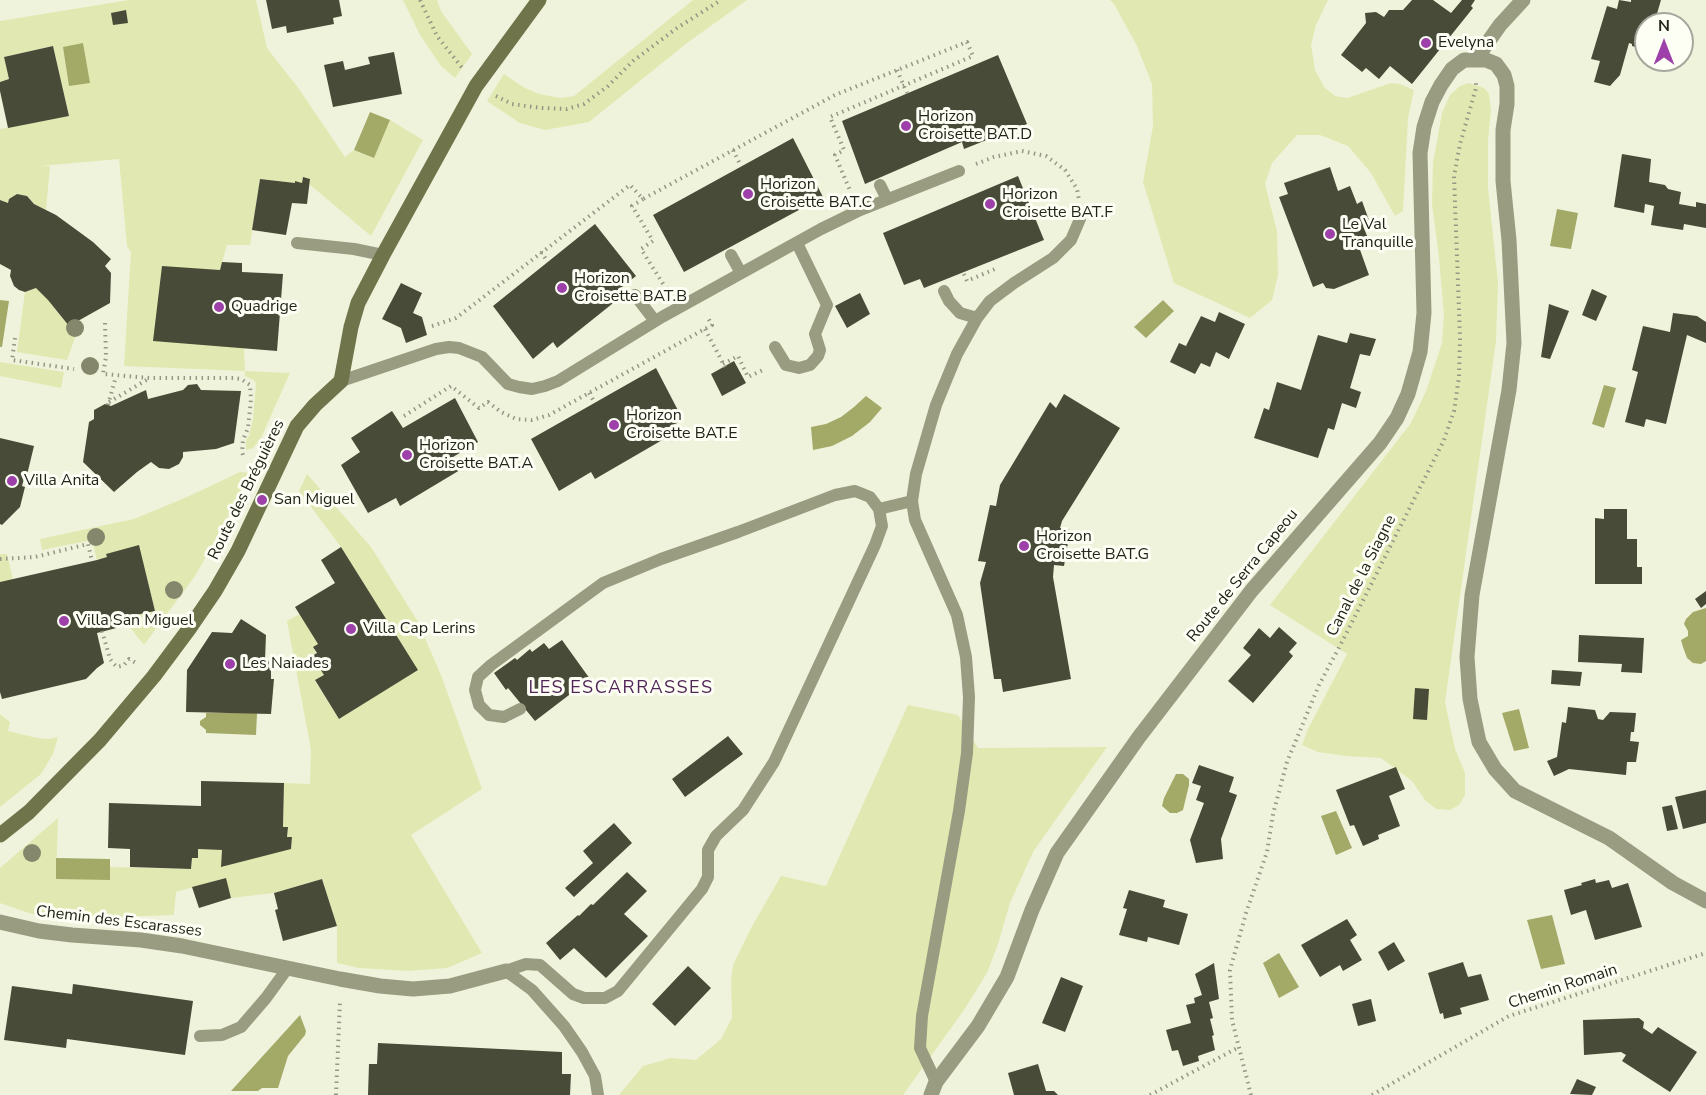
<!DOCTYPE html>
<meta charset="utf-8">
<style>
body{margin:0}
#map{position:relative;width:1706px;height:1095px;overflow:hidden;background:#f0f3dc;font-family:"Nunito Sans",sans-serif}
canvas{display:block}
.north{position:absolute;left:1634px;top:12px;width:60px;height:60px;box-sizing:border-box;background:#fdfff5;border:2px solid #a5a79d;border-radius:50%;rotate:0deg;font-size:16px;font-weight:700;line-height:24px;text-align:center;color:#22231a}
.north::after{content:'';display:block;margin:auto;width:21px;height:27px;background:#9d40a9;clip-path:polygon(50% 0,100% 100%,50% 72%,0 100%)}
</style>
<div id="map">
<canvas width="1706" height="1095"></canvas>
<div class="north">N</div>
</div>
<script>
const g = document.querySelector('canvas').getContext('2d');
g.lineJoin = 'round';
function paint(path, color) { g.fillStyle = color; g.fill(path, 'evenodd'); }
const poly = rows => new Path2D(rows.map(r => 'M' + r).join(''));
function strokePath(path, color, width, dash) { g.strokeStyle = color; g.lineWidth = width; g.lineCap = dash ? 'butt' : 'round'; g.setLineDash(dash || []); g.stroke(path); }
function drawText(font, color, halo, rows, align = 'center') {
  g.font = font + ' "Nunito Sans",sans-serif'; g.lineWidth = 6; g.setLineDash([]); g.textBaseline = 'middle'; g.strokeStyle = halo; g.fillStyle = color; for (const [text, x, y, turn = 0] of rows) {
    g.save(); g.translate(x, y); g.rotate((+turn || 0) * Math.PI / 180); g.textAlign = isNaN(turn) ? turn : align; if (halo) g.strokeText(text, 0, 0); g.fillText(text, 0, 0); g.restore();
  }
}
paint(poly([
 [129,0,256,0,267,48,299,89,345,157,354,150,374,158,390,120,423,140,371,236,309,184,310,179,303,177,302,183,296,182,295,183,260,179,250,245,227,245,220,270,162,267,244,348,245,371,290,373,261,438,253,448,246,450,246,440,249,436,253,419,256,384,254,380,245,376,245,371,124,366,131,252,127,246,119,159,40,166,50,166,46,210,34,204,27,196,17,194,9,199,8,203,0,200,0,129,69,116,53,46,4,57,9,79,0,82,0,21],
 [403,0,437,0,441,11,472,54,455,78,441,66,420,35],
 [693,0,747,0,687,43,589,122,545,130,520,123,487,101,504,74,523,87,539,94,561,98,574,96],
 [1110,0,1328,0,1316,25,1311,45,1315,70,1324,87,1335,96,1347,98,1391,83,1400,84,1414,90,1408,118,1403,211,1395,216,1371,173,1348,146,1320,135,1297,135,1272,163,1265,184,1277,231,1278,275,1272,300,1250,318,1174,283,1143,182,1153,126,1152,84,1137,46,1114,4],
 [1469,83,1484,88,1489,94,1491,110,1488,140,1488,188,1498,283,1496,341,1445,702,1455,749,1465,773,1465,795,1459,805,1450,810,1436,809,1425,800,1412,781,1381,758,1346,756,1318,752,1302,745,1308,729,1347,654,1270,605,1411,423,1426,391,1442,343,1444,315,1439,258,1432,204,1433,163,1442,113,1450,95,1460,86],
 [36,288,48,300,69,326,78,320,76,335,67,360,17,352,25,292],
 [0,362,64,372,61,388,0,376],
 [240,472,250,473,223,527,195,576,144,645,128,625,126,617,155,611,139,546,107,554,107,557,97,560,92,540,42,550,40,539,134,519,187,497],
 [307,474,371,547,417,620,441,675,482,789,411,835,482,953,447,968,408,971,359,968,337,963,337,926,322,879,274,893,231,898,225,878,176,892,174,915,57,919,32,914,0,903,0,868,58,818,56,878,110,880,110,867,191,869,192,858,198,858,198,849,222,850,222,867,291,848,292,838,287,837,288,827,283,827,284,783,310,784,311,750,287,621,300,614,318,644,313,647,324,675,315,681,339,719,417,670,341,547,299,491],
 [0,554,7,554,13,579,0,582],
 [908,705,958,715,978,748,1107,747,1033,852,1010,903,998,944,987,973,964,1010,903,1095,619,1095,643,1066,671,1058,696,1060,721,1039,732,1018,731,980,733,965,751,928,781,876,826,886],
 [0,714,10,722,8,731,37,738,49,739,58,737,53,754,41,774,0,807]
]), '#e2e8b1');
paint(poly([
 [83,43,90,83,69,86,63,47],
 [370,112,390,120,374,158,354,150],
 [1557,209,1578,213,1571,249,1550,246],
 [0,300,9,301,2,347,0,347],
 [1163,300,1174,311,1146,338,1134,327],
 [1604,385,1616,388,1604,428,1592,424],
 [866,396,882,408,870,422,852,436,832,446,813,450,811,427,826,424,841,417,854,407],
 [1706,608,1706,661,1701,664,1693,663,1687,658,1683,647,1681,640,1688,636,1688,631,1684,624,1686,619,1693,612],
 [1519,709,1529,748,1514,751,1502,713],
 [206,713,257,713,256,735,206,733,206,730,200,725,200,721,206,717],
 [1176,774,1183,774,1189,779,1189,785,1183,810,1177,813,1170,813,1162,806,1164,798],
 [1336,811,1352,848,1336,855,1321,816],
 [56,858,110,859,110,880,56,879],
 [1552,915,1565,964,1541,969,1527,920],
 [1279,953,1299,987,1279,998,1263,963],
 [300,1015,306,1031,305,1035,288,1056,278,1088,262,1088,258,1091,231,1091]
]), '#a3a967');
paint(poly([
 [266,0,339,0,342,16,333,18,334,24,287,33,286,26,272,29],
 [1412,0,1433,0,1451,13,1462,0,1475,0,1471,6,1473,8,1412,84,1390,66,1379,79,1366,68,1362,72,1341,55,1366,23,1365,13,1376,12,1384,17,1389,10,1403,10],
 [1619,0,1631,2,1631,0,1661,0,1654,24,1646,24,1646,50,1632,46,1632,44,1629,43,1620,75,1610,86,1594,82,1600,61,1591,59,1607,6,1617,9],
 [126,10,128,23,113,25,111,13],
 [53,46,69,116,8,128,0,91,0,82,9,79,4,57],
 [394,52,402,94,333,107,324,65,343,61,345,70,370,64,368,57],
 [998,55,1027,124,964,149,962,142,865,184,842,121],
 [793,138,823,197,684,272,653,215],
 [1622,154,1651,159,1649,182,1665,185,1668,189,1681,192,1679,204,1696,207,1696,202,1706,204,1706,228,1684,224,1683,230,1651,225,1654,206,1645,204,1644,213,1614,207],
 [1330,167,1338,191,1350,186,1357,204,1362,201,1370,223,1363,226,1370,243,1359,247,1369,275,1334,289,1326,288,1323,283,1313,287,1279,197,1288,194,1284,183],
 [1018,176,1044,240,924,288,920,279,904,285,883,233],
 [303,177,310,179,307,204,292,203,286,235,252,230,260,179,295,183,295,181,302,183],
 [17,194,27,196,34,204,56,215,93,242,111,259,105,266,111,273,110,303,69,326,48,300,36,288,25,292,19,290,14,286,10,276,11,270,0,264,0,200,8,203,9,199],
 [595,224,636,276,613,294,617,300,557,348,553,342,533,359,493,306],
 [222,262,242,263,242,272,283,274,277,351,153,341,162,266,220,270],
 [401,283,422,293,413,313,422,317,427,335,406,343,401,328,382,319],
 [1592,289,1607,296,1596,321,1582,315],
 [860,293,870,314,847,328,835,306],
 [1549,304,1569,311,1550,359,1541,357],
 [1219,312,1245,324,1229,359,1216,352,1210,367,1201,363,1195,374,1170,362,1179,343,1186,346,1201,316,1215,322],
 [1673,313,1697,316,1706,322,1706,343,1687,335,1666,424,1646,419,1644,427,1625,422,1638,372,1632,370,1643,326,1670,332],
 [1350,333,1376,339,1370,356,1360,354,1350,388,1361,392,1356,408,1342,403,1334,430,1328,428,1318,458,1254,438,1264,408,1269,410,1277,382,1301,390,1318,335,1347,343],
 [734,361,746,383,722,396,711,374],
 [656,368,683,420,661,431,664,439,595,479,591,472,559,491,531,439],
 [197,384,201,390,241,391,234,443,216,449,183,452,183,457,179,464,169,469,159,468,151,462,137,472,114,492,83,462,89,422,94,419,94,410,105,404,111,406,146,390,148,399,183,390,188,385],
 [1064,394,1120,428,1062,521,1060,528,1070,530,1064,566,1054,565,1053,577,1071,679,1003,692,1001,679,994,679,980,583,986,562,978,561,990,505,996,506,1000,485,1050,402,1056,408],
 [455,398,478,442,453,457,460,470,400,506,396,498,368,513,341,465,360,452,351,438,392,411,403,428],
 [0,438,34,446,27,475,25,475,22,486,25,487,20,507,2,525,0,524],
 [1604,509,1627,509,1627,539,1637,539,1637,567,1642,567,1642,584,1595,584,1595,518,1604,519],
 [139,545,155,611,126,617,128,625,97,633,104,663,97,668,86,679,2,699,0,692,0,582,97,560,107,557,106,554],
 [341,547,418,670,339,719,315,680,324,675,312,656,317,653,313,647,318,644,295,607,335,583,321,560],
 [1706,591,1706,604,1701,608,1695,599],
 [241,619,266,635,265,660,269,660,269,668,271,668,271,679,274,679,271,714,186,712,187,670,212,632,232,633],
 [1279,627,1297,643,1289,652,1293,656,1253,703,1228,681,1251,655,1243,648,1259,628,1270,638],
 [1579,635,1644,638,1642,673,1621,672,1622,664,1578,662],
 [562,640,590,679,535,721,508,688,506,690,494,673,515,658,517,660,530,649,532,652,544,643,549,649],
 [1552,670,1582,672,1580,686,1551,684],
 [1415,688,1429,689,1427,720,1413,719],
 [1568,707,1595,710,1598,719,1603,720,1610,712,1636,713,1634,732,1631,732,1630,741,1639,742,1636,762,1627,762,1626,775,1569,769,1554,776,1547,761,1557,757,1562,722,1566,723],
 [728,736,743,754,685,797,672,779],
 [1199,765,1234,777,1229,792,1237,795,1221,839,1223,859,1196,863,1190,840,1204,803,1196,800,1201,786,1192,783],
 [1396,767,1405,789,1389,796,1400,826,1378,835,1379,839,1363,846,1354,825,1350,826,1336,790],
 [201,781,284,783,283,827,288,827,287,837,292,837,291,849,221,867,222,850,198,849,198,858,192,858,191,869,130,867,130,849,108,848,109,803,201,806],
 [1706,790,1706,823,1683,829,1675,797],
 [1672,805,1678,829,1667,831,1662,807],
 [614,823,632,843,574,897,565,888,593,863,583,851],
 [627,872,647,891,624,914,648,936,606,978,574,948,560,960,546,943,578,915,579,916,591,904,593,905],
 [226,878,231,898,199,908,192,887],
 [322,879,337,926,283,941,275,910,278,909,274,893],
 [1595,879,1596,883,1609,880,1612,888,1628,883,1642,927,1595,940,1586,910,1571,915,1564,890,1582,885,1581,883],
 [1129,890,1165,900,1163,907,1188,914,1179,945,1148,937,1147,942,1119,935,1127,909,1123,908],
 [1347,919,1357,935,1350,940,1362,960,1343,971,1340,965,1320,977,1301,945],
 [1394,942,1405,961,1388,971,1378,952],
 [1463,962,1468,977,1481,974,1489,1000,1460,1008,1462,1014,1444,1019,1443,1013,1440,1014,1428,973],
 [1214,963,1219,999,1209,1002,1213,1018,1210,1019,1214,1035,1212,1036,1215,1050,1198,1056,1199,1061,1183,1066,1178,1050,1172,1051,1166,1030,1191,1023,1186,1005,1195,1003,1194,998,1202,995,1195,974],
 [688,966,711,988,675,1026,652,1004],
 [1061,977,1083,986,1065,1032,1042,1023],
 [73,984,193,1001,185,1055,67,1039,66,1048,4,1040,12,986,72,994],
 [1371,999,1376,1021,1358,1026,1352,1004],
 [1639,1018,1644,1022,1643,1028,1652,1034,1658,1027,1697,1052,1670,1092,1622,1061,1626,1055,1621,1052,1584,1055,1583,1020],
 [378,1043,562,1052,562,1074,571,1074,570,1095,368,1095,369,1064,377,1064],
 [1038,1064,1046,1091,1054,1091,1058,1095,1014,1095,1008,1073],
 [1577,1079,1596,1087,1592,1095,1570,1094]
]), '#484b37');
strokePath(poly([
 [420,0,437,36,463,69],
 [897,70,907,93],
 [496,96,512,104,541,108,567,109,584,104,608,86,633,61,677,28,721,0],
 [733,150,741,166],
 [976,164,994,157,1022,151,1046,156,1065,170,1077,189,1079,200],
 [643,199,632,206,653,241,641,249,667,290,665,292],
 [541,252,548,262],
 [964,274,967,281,995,269],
 [105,323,106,357,103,374,150,378,234,378,241,379,250,385,251,399,248,428,243,440,242,452,244,458],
 [432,326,456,318,630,185,643,199,835,95,967,42,973,56,830,117,844,150,835,155,851,193],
 [705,329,725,367],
 [15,338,12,360,74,369],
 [723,364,738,356,748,377,765,369],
 [589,393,595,403],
 [109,402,150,378],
 [108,405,116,376],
 [404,416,451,386,479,408,488,402,501,412,516,419,532,420,549,415,712,325,707,316],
 [0,559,35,557,88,544,92,561],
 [102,631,110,659,114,664,117,667,121,666,124,665,129,659,138,664],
 [336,1095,340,1001],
 [1150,1095,1239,1047],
 [1251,1095,1232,1020,1230,970,1246,913,1267,852,1273,814,1287,762,1319,685,1343,640,1444,440,1454,411,1459,377,1460,337,1454,176,1460,144,1476,88,1476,80],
 [1372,1095,1509,1016,1706,953]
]), '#959786', 4, [1.5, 4.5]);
strokePath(poly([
 [880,185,887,199],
 [297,243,354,249,383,255],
 [731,255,741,273],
 [944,291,949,301,960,313,977,318],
 [635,295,655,321],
 [775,347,786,365,799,368,810,365,818,356,820,350,815,334,827,305,797,243],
 [341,381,436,349,449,347,459,348,482,357,508,384,519,387,532,389,545,386,558,381,662,317,821,229,858,211,959,171],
 [879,509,912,501],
 [506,971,526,964,540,965,573,994,584,998,605,998,618,991,702,889,708,877,708,850,716,836,743,810,774,762,875,545,882,526,879,509,870,497,855,491,835,495,738,532,661,559,603,583,491,665,478,677,475,690,479,705,489,715,504,717,520,709],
 [506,971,532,990,564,1026,582,1052,595,1076,598,1095],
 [200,1036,222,1035,241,1027,266,998,287,969],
 [936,1082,920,1048,922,1016,959,811,967,753,969,697,966,657,957,615,915,520,912,501,916,474,936,405,957,354,977,318,990,301,1014,283,1053,258,1071,240,1080,219]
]), '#999c80', 12);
strokePath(poly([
 [1476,59,1500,25,1523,0],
 [0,922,39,931,72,935,141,940,182,946,340,979,380,986,413,989,450,986,506,971],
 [931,1095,936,1082,978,1026,1007,977,1032,910,1057,853,1139,737,1252,590,1380,443,1397,418,1408,394,1420,352,1424,313,1420,153,1424,127,1432,102,1441,85,1452,69,1464,60,1486,60,1496,64,1504,75,1507,86,1507,104,1503,130,1503,181,1509,240,1514,343,1509,390,1472,595,1467,657,1470,699,1479,742,1495,769,1515,791,1609,838,1673,883,1706,901]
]), '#999c80', 15);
strokePath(poly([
 [0,835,29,812,100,740,154,676,189,629,215,591,238,551,297,426,315,405,341,381,351,327,358,303,383,255,476,86,539,0]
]), '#6f744a', 15);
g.fillStyle = '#85876c';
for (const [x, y] of [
 [75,328],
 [90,366],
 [96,537],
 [174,590],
 [32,853]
]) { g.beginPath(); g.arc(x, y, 9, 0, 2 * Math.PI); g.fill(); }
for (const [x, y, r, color] of [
 [1426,43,6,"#9d40a9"],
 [906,126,6,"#9d40a9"],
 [748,194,6,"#9d40a9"],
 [990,204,6,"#9d40a9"],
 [1330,234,6,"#9d40a9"],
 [562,288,6,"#9d40a9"],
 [219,307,6,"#9d40a9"],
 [614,425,6,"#9d40a9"],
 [407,455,6,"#9d40a9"],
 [12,481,6,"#9d40a9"],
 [262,500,6,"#9d40a9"],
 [1024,546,6,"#9d40a9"],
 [64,621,6,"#9d40a9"],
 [351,629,6,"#9d40a9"],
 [230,664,6,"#9d40a9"]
]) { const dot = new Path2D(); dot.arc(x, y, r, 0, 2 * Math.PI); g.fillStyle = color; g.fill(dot); strokePath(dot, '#fdfff5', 2); }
drawText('16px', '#22231a', '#fdfff5', [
 ["Evelyna",1438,43],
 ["Horizon",918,117],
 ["Croisette BAT.D",918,135],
 ["Horizon",760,185],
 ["Croisette BAT.C",760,203],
 ["Horizon",1002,195],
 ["Croisette BAT.F",1002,213],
 ["Le Val",1342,225],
 ["Tranquille",1342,243],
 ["Horizon",574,279],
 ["Croisette BAT.B",574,297],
 ["Quadrige",231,307],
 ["Horizon",626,416],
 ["Croisette BAT.E",626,434],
 ["Horizon",419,446],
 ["Croisette BAT.A",419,464],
 ["Villa Anita",24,481],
 ["San Miguel",274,500],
 ["Horizon",1036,537],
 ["Croisette BAT.G",1036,555],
 ["Villa San Miguel",76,621],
 ["Villa Cap Lerins",363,629],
 ["Les Naiades",242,664]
], 'left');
drawText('16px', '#22231a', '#fdfff5', [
 ["Route des Bréguières",247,490,-64],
 ["Route de Serra Capeou",1243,576,-51],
 ["Canal de la Siagne",1362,576,-63],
 ["Chemin des Escarasses",119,922,7],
 ["Chemin Romain",1563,987,-18]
]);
g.letterSpacing = '1.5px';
drawText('18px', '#522558', '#fdfff5', [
 ["LES ESCARRASSES",621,689]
]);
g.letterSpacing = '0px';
</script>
